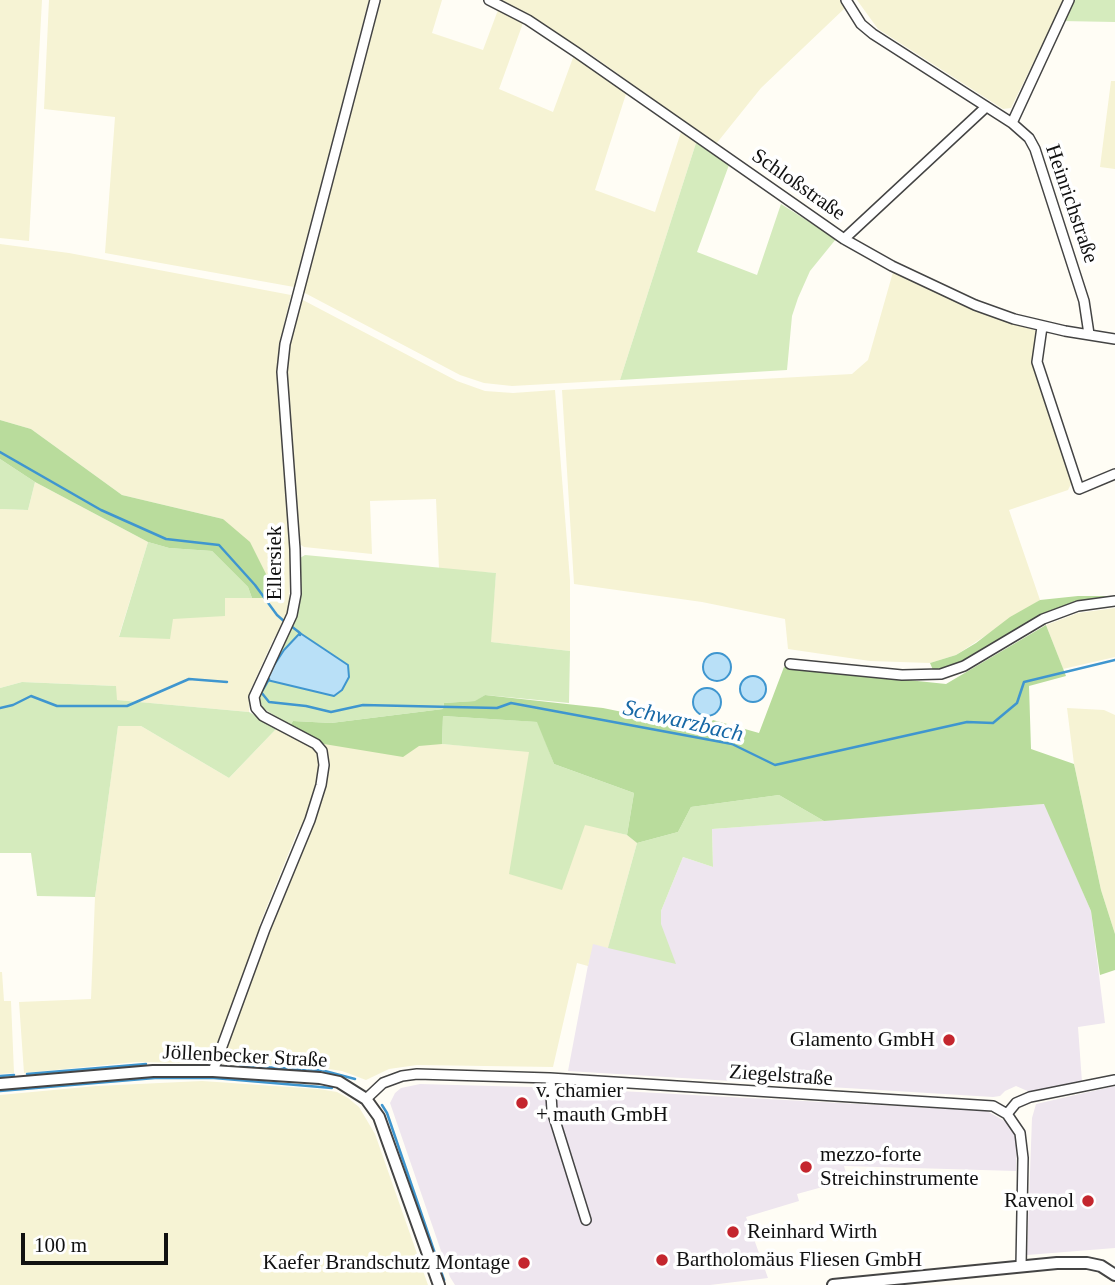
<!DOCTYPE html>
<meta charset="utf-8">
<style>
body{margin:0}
#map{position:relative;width:1115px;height:1285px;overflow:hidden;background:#fffdf5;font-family:"Times New Roman",serif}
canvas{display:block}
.scale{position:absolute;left:21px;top:1233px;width:147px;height:32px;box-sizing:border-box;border:4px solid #111;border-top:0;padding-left:9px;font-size:21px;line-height:24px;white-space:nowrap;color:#111;-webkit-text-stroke:5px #fff;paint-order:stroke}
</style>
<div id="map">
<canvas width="1115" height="1285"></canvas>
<div class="scale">100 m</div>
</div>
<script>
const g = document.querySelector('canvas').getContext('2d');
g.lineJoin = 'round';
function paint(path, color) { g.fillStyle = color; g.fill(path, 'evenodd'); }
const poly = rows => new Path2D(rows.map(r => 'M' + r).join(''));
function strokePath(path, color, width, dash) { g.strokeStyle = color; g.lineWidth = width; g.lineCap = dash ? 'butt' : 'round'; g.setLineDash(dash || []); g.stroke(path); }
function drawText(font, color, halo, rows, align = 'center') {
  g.font = font + ' "Times New Roman",serif'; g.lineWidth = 7; g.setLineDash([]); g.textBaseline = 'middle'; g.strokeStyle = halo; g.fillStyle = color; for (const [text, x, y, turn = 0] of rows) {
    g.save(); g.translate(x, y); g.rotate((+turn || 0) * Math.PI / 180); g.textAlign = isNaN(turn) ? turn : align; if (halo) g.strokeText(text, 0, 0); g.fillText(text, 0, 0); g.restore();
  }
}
paint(poly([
 [1045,804,1091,911,1105,1023,1078,1027,1082,1082,1032,1093,1016,1086,1005,1091,1000,1096,993,1097,568,1071,592,944,661,924,661,911,683,857,713,867,712,829],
 [420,1084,565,1088,987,1111,1008,1123,1014,1132,1017,1146,1016,1171,844,1166,848,1180,797,1194,799,1201,746,1217,768,1278,710,1285,455,1285,450,1277,390,1103,395,1093,401,1088],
 [1115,1086,1115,1248,1027,1255,1032,1118,1036,1104]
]), '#eee6ef');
paint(poly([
 [0,0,42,0,29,241,0,238],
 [49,0,369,0,294,287,105,253,115,117,44,109],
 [381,0,442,0,432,33,483,50,498,10,523,23,499,89,553,112,574,55,626,94,595,190,655,212,681,132,696,143,620,380,512,386,484,383,460,375,303,292],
 [502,0,840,0,845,8,761,88,716,144,593,56],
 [857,0,1064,0,1011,108,1003,109,878,29],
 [1111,81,1115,81,1115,169,1100,167],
 [0,244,69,253,291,295,280,341,277,373,290,551,289,612,280,630,273,640,250,691,249,712,116,700,116,686,22,682,0,688,0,509,28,510,35,482,148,542,119,636,173,619,224,598,278,598,223,519,122,495,31,429,0,420],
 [893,272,973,310,1037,331,1032,362,1071,471,1072,482,1068,490,1009,510,1040,600,956,655,930,663,870,661,788,649,785,619,702,602,574,584,562,390,852,374,868,360],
 [301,299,457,381,485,391,513,393,555,390,570,580,570,651,490,642,496,573,439,569,436,499,370,501,372,554,304,547,298,543,287,373,290,344],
 [1115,608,1115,657,1063,669,1046,625,1078,613],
 [1067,708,1104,710,1115,715,1115,934,1101,890,1074,764],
 [118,725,141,726,229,778,277,728,313,746,319,741,324,744,442,744,529,751,585,824,627,835,637,843,608,948,593,944,588,966,577,963,553,1067,417,1065,389,1069,366,1080,342,1071,322,1068,259,1064,136,1062,24,1073,19,1002,91,999,95,897],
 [298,830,308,838,270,931,259,926],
 [0,972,2,972,4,1001,11,1001,14,1073,0,1074],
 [202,1081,319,1089,337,1092,348,1098,359,1107,375,1134,428,1285,0,1285,0,1095,96,1086]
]), '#f6f3d4');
paint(poly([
 [1072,0,1115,0,1115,22,1061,21],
 [696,143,729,165,697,252,757,275,781,204,836,239,810,271,798,298,792,316,787,370,620,380],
 [0,459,35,482,28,510,0,509],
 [148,542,169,548,212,551,248,587,252,598,225,598,225,616,173,619,170,639,119,637],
 [305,555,496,573,491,642,570,651,569,703,485,695,476,701,444,703,443,709,331,723,293,721,290,726,263,708,258,696,271,661,297,618,300,558],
 [22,682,116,686,117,700,249,712,277,728,229,778,141,726,118,726,95,897,37,896,31,853,0,853,0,688],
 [443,716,538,722,554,764,634,793,627,835,585,825,562,890,509,874,529,752,442,744],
 [779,795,824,821,712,829,713,867,683,857,661,911,661,924,676,964,608,948,637,843,678,832,691,807]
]), '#d5ebbd');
paint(poly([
 [0,420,31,429,122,495,223,519,250,542,278,598,252,598,248,587,212,551,169,548,148,542,35,482,0,459],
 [1078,596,1115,596,1115,598,1077,602,1040,615,961,663,933,670,930,663,956,655,976,643,1010,617,1040,600],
 [1046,625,1066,676,1029,686,1031,749,1074,764,1101,890,1115,934,1115,970,1100,975,1091,911,1044,804,824,821,779,795,691,807,678,832,637,843,627,835,634,793,554,764,537,722,443,716,442,744,419,746,403,757,324,744,290,726,293,721,331,723,443,709,444,703,475,701,485,695,603,708,705,729,713,720,759,733,784,667,946,684]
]), '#b9dc9c');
const water = poly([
 [300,633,348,665,349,677,342,690,334,696,267,680,271,670,284,650,300,633],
 '703 667a14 14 0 1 1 28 0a14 14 0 1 1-28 0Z',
 '740 689a13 13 0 1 1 26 0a13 13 0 1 1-26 0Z',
 '693 702a14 14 0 1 1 28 0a14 14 0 1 1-28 0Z'
]);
paint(water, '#b9e0f7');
strokePath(water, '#3f96cf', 2);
strokePath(poly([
 [0,452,101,510,166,539,219,545,255,585,277,615,285,622],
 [291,626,300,633,300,635],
 [262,691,269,679],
 [261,692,269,702,306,706,331,712,363,705,497,708,511,703,732,744,775,765,967,722,993,723,1017,703,1024,682,1115,660],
 [0,708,13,705,31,696,57,706,127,706,189,679,227,682],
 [240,1066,321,1070,355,1079],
 [27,1074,146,1064],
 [0,1076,14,1075],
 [0,1091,155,1078,214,1078,332,1088],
 [382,1105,387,1113,444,1280]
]), '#3f96cf', 2.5);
const minor = poly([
 [489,0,528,20,576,52,844,239,892,266,975,305,1014,319,1065,331,1115,339],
 [846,0,861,24,873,34,1012,123,1029,138,1035,149,1084,301,1089,334],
 [1012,123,1069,0],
 [844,239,986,107],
 [1042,327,1037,362,1079,489,1115,474],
 [790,664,902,675,941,674,964,666,1043,619,1078,606,1115,601],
 [213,1071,265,929,310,820,321,785,324,765,322,751,316,744,263,716,256,708,254,697,292,615,296,594,295,549,282,372,285,344,375,0],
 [550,1078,552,1111,586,1220],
 [366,1099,383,1083,402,1076,417,1074,550,1078,993,1106,1007,1114,1020,1133,1023,1158,1021,1266],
 [1007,1114,1016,1103,1030,1097,1115,1080]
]);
const tertiary = poly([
 [0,1084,153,1071,213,1071,320,1078,339,1082,366,1099,379,1117,439,1285],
 [833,1285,1057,1263,1087,1263,1101,1266,1115,1275]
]);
strokePath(minor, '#444', 12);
strokePath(tertiary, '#444', 14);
strokePath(minor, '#fff', 9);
strokePath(tertiary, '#fff', 10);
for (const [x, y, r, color] of [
 [949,1040,7,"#c4262e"],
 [522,1103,7,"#c4262e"],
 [806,1167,7,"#c4262e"],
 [1088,1201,7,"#c4262e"],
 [733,1232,7,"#c4262e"],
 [662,1260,7,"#c4262e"],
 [524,1263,7,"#c4262e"]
]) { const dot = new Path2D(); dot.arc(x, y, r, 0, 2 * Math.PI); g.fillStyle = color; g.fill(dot); strokePath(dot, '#fff', 2.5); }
drawText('21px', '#111', '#fff', [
 ["Schloßstraße",798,185,35],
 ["Heinrichstraße",1071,204,71],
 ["Ellersiek",275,563,-90],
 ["Jöllenbecker Straße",245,1057,3],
 ["Ziegelstraße",781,1076,4]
]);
drawText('21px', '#111', '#fff', [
 ["Glamento GmbH",935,1040,"right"],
 ["v. chamier",536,1091],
 ["+ mauth GmbH",536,1115],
 ["mezzo-forte",820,1155],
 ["Streichinstrumente",820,1179],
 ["Ravenol",1074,1201,"right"],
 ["Reinhard Wirth",747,1232],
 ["Bartholomäus Fliesen GmbH",676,1260],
 ["Kaefer Brandschutz Montage",510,1263,"right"]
], 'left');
drawText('italic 23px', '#1768a6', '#fff', [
 ["Schwarzbach",683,722,13]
]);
</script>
